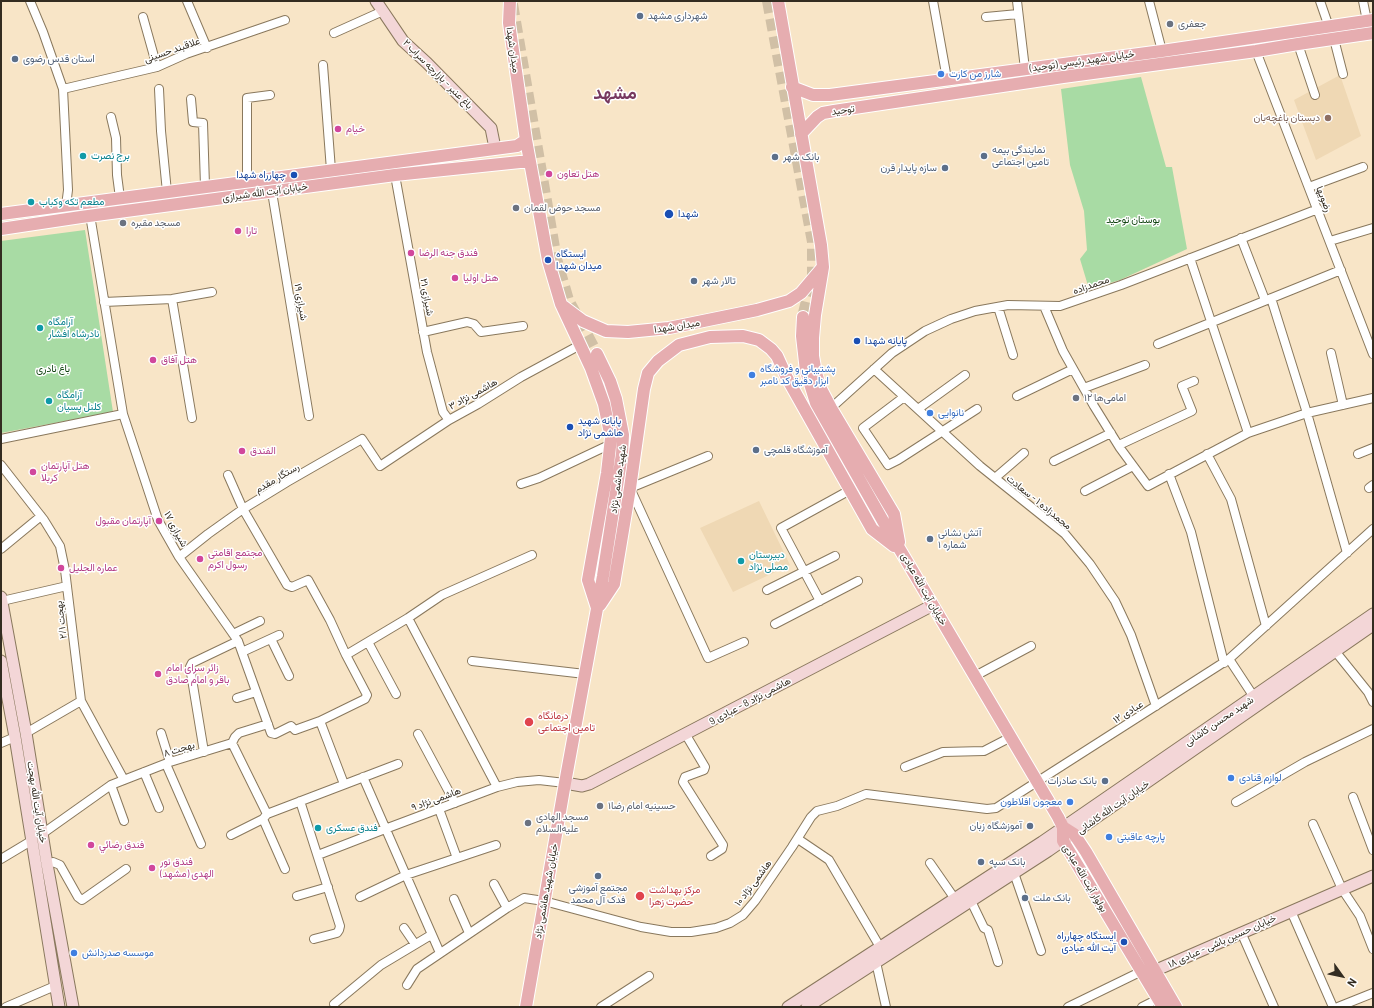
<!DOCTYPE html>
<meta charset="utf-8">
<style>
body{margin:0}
#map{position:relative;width:1374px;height:1008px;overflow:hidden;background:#f8e5c7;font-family:Barlow,sans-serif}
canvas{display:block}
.frame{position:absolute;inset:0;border:2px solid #332c21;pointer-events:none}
.north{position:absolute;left:1322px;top:956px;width:40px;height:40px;-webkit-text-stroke:3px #fff;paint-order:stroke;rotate:123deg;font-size:11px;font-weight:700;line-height:16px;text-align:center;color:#332c21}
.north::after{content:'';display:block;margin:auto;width:14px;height:18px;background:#332c21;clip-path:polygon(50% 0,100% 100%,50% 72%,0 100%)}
</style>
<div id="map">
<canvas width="1374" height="1008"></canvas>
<div class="frame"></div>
<div class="north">N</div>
</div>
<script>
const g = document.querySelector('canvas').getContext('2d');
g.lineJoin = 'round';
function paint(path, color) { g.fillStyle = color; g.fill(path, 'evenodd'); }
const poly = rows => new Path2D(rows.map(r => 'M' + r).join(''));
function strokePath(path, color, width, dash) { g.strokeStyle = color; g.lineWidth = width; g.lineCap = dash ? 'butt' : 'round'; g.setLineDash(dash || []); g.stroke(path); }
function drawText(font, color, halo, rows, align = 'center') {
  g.font = font + ' Barlow,Vazirmatn,sans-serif'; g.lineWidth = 3; g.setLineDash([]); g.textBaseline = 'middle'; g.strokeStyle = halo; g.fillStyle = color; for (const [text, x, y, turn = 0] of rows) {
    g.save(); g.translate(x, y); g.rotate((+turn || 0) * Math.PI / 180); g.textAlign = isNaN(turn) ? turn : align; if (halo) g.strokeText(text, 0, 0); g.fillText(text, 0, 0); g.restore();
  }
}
paint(poly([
 [1340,75,1361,136,1316,160,1294,100],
 [759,501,790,565,733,592,700,528]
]), '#efd8b4');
paint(poly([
 [1141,77,1166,167,1172,167,1187,249,1120,280,1089,289,1080,259,1087,250,1084,211,1070,165,1061,89],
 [85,230,113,412,1,433,1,241]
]), '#a8dba4');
strokePath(poly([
 [768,1,813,242,813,277,803,317],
 [512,4,556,259,568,300,597,354]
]), '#d1c0a6', 12, [12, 6]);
const street = poly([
 [30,1,43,32,63,89,68,190,66,206],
 [187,1,207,48],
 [933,1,947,79],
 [1017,1,1025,69],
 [1149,1,1162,51],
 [1320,1,1329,27],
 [1363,1,1367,21],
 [143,17,157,67],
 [986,17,1018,14],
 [334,33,383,11],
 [1334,39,1343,74],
 [1298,44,1315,95],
 [1256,51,1373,354],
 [323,65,331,170],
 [63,89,157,67,186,54,285,20],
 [159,89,161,131,167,192],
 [191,99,193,122,203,123,205,186],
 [111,117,116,138,117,175,120,198],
 [395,175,427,352,443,412,449,420],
 [247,181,247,98,270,95],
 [1309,187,1363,167],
 [272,192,309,416],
 [90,215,123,414,158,520,179,557,238,641,271,733,275,734,291,726,295,730,320,721,365,699,367,695,346,655,330,620,308,580,292,587,287,585,243,509,228,475],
 [1241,238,1265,300],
 [1330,241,1373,228],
 [1190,258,1248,433],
 [1271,298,1307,413,1347,553],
 [172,299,192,418],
 [104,302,172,299,212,292],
 [1044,306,1063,351,1094,406,1120,448,1148,486,1248,433,1307,413,1373,398],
 [998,307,1013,355],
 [423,332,467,322,474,324,481,332,523,326],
 [1158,344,1341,270],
 [1331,353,1343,405],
 [874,369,980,466,1065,534,1090,564,1115,601,1131,635,1156,706],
 [1084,388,1145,365],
 [1017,396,1073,369],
 [904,397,863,428,888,465,898,460,977,409],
 [831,408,892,353,925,331,951,319,975,311,1008,305,1060,306,1121,285,1318,209],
 [918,409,965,375],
 [1,439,123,414],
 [1119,445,1192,411,1182,386,1194,381],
 [1207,454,1231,499,1266,626],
 [1358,454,1373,448],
 [708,456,630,488,708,658,744,642],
 [1054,461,1111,433],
 [1,465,44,520,60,546,65,570,81,701,124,780],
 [1169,474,1191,532,1224,663],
 [995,478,1024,453],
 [521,484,539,478,611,444],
 [1369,488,1373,485],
 [1085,491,1133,466],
 [1,549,41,516],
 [179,557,208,534,243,509,287,482,362,439,380,466,449,420,478,404,521,377,580,345],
 [767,590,835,556],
 [2,601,67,586],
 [820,601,781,528,850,490],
 [408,618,497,787],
 [775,624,858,581],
 [233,634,260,621],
 [271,639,289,676],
 [368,642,396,694],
 [1335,651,1368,692,1373,702],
 [242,652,279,635],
 [346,655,408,618,442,595,532,555],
 [1229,659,1254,697],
 [472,661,585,674],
 [975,676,1031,646],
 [237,698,256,692],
 [320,721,344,784],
 [26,733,81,701],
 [161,733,170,762],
 [418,734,455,803],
 [686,735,705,767,704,770,685,777,683,782,723,845,722,849,711,856],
 [1,743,15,737],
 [232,743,267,814],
 [204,752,190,667,192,663,238,641],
 [166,764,201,844],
 [905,767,943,752,984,751,1011,737],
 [144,772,159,808],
 [363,777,440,953],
 [111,785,124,821],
 [1353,797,1373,850],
 [300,801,340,926,339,930,337,933,314,939],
 [1236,802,1305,762,1373,729],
 [439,809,457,858],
 [263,819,285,869],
 [1313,824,1342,889,1360,916,1373,949],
 [42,834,111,785,170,762,232,743,235,737,239,733,268,724],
 [231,835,263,819,267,814,398,764],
 [798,839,829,860,880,947],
 [318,855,385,829,497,787,517,782,539,780,565,783],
 [1,859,31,841],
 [930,863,955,899],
 [47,864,53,862,60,865,78,897,82,900,126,869],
 [1014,873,1041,951],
 [494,884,507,908],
 [297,896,328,887],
 [360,897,406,875,496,845],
 [454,899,469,933],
 [971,901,984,928,988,930,998,962],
 [1291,911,1333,1007],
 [404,928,415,944],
 [1241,932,1274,1007],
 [876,962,886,1007],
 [407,985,417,969,507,908,524,898,544,901,641,927,671,932,691,932,716,928,730,923,743,915,755,901,792,847,811,817,817,811,837,806,866,794,987,809,996,808,1229,659,1373,529],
 [334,1004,381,965,431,935],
 [6,1007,55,986],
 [601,1007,649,976],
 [1068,1007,1142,971],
 [1142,1007,1158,999],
 [1338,1007,1373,993]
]);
const secondary = poly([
 [376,1,403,41,427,63,491,128,495,148],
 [1,597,26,733,47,864,73,1007],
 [1,661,15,737,59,1007],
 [565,783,582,786,589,784,933,605],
 [1154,971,1373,876],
 [788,1007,1042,842,1373,614],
 [807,1007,1048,851,1373,625]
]);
const primary = poly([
 [510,1,509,23,526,140,548,260,561,304,591,368,604,404,611,438,607,473,588,580,597,608],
 [778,1,821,245,823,267,815,315,813,338,813,356,816,373,821,389,831,408,894,514,899,542],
 [792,87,813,95,830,95,1162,51,1373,20],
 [801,134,817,117,823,113,834,111,1063,77,1256,51,1298,44,1373,33],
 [1,214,517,146,526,140],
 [1,229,81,217,395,175,520,162,530,162],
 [563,306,583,321,606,331,628,332,669,328,757,310,789,301,801,293,823,267],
 [803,317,802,336,806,371,816,403,883,521,1058,817,1063,827,1063,841,1163,1007],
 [600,605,614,584,630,488,644,389,648,373,658,361,679,345,710,337,743,336,759,340,771,349,777,356,787,378,872,529,894,546],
 [1063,827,1074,834,1086,852,1176,1007],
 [526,1007,565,783,603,576,622,454,623,435,616,399,610,381,597,354]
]);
strokePath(street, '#89785d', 10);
strokePath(secondary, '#89785d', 13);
strokePath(primary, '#fff', 14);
strokePath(street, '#fff', 8);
strokePath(secondary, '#f3d6d7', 11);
strokePath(primary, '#e6adb0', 12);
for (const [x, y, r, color] of [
 [640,16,4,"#5c6f8a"],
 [1170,24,4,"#6b7280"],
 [15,59,4,"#5c6f8a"],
 [941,74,4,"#3f7fe0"],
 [1328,118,4,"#8d6e63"],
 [338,129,4,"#d1479c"],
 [83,156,4,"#0f9aa8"],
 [984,156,4,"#5c6f8a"],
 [775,157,4,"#5c6f8a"],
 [945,168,4,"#5c6f8a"],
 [549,174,4,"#d1479c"],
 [294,175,4,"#1a4fb4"],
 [31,202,4,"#0f9aa8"],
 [516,208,4,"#6b7280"],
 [669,214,5,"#1a4fb4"],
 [123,223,4,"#6b7280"],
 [238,231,4,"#d1479c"],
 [411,253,4,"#d1479c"],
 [548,260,4,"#1a4fb4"],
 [455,278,4,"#d1479c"],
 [694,281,4,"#5c6f8a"],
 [40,328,4,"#0f9aa8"],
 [857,341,4,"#1a4fb4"],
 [153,360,4,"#d1479c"],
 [752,375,4,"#3f7fe0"],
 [1076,398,4,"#6b7280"],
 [49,401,4,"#0f9aa8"],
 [930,413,4,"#3f7fe0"],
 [570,427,4,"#1a4fb4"],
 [756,450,4,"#5c6f8a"],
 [242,451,4,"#d1479c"],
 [33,472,4,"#d1479c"],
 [159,521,4,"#d1479c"],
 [930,539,4,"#5c6f8a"],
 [200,559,4,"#d1479c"],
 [741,561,4,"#0f9aa8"],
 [61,568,4,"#d1479c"],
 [158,674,4,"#d1479c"],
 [529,722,5,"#e0444e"],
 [1231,778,4,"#3f7fe0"],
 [1105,781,4,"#5c6f8a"],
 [1070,802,4,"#3f7fe0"],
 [600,806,4,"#6b7280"],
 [528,823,4,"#6b7280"],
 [1030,826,4,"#5c6f8a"],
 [318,828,4,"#0f9aa8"],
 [1109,837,4,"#3f7fe0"],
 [91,845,4,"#d1479c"],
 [981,862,4,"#5c6f8a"],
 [152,868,4,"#d1479c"],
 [598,876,4,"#5c6f8a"],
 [640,896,5,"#e0444e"],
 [1025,898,4,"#5c6f8a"],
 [1124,942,4,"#1a4fb4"],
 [74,953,4,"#3f7fe0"]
]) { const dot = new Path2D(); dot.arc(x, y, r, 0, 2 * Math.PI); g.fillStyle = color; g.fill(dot); strokePath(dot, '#fff', 1.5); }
drawText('10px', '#4e5e75', '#fff', [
 ["شهرداری مشهد",648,16],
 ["استان قدس رضوی",23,59],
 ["نمایندگی بیمه",992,150],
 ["تامین اجتماعی",992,162],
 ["بانک شهر",783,157],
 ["سازه پایدار قرن",937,168,"right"],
 ["تالار شهر",702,281],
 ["آموزشگاه قلمچی",764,450],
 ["آتش نشانی",938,533],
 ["شماره ۱",938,545],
 ["بانک صادرات",1097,781,"right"],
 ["آموزشگاه زبان",1022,826,"right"],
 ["بانک سپه",989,862],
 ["مجتمع آموزشی",598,888,"center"],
 ["فدک آل محمد",598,900,"center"],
 ["بانک ملت",1033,898]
], 'left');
drawText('10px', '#5b616d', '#fff', [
 ["جعفری",1178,24],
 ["مسجد حوض لقمان",524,208],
 ["مسجد مقبره",131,223],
 ["۱۲ امامی‌ها",1084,398],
 ["حسینیه امام رضا۱",608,806],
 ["مسجد الهادی",536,817],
 ["علیه‌السلام",536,829]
], 'left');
drawText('10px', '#332c21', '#fff', [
 ["علاقبند حسینی",172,50,-19],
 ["میدان شهدا",513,50,82],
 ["خیابان شهید رئیسی (توحید)",1082,61,-8],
 ["باغ عنبر - بازارچه سراب ۲",438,74,45],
 ["توحید",843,110,-9],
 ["خیابان آیت الله شیرازی",265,192,-8],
 ["رضویها",1324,199,69],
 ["محمدزاده",1091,285,-19],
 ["شیرازی ۲۱",427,297,80],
 ["شیرازی ۱۹",301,302,80],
 ["میدان شهدا",677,326,-9],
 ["هاشمی نژاد ۳",473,394,-29],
 ["رستگار مقدم",277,478,-30],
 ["شهید هاشمی نژاد",618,479,-82],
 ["محمدزاده ۱ - سعادت",1039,502,39],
 ["شیرازی ۱۷",176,529,62],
 ["خیابان آیت الله عبادی",924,589,60],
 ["بهجت ۲/۱",61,620,-97],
 ["هاشمی نژاد 8 - عبادی 9",750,701,-28],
 ["عبادی ۱۲",1128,712,-32],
 ["شهید محسن کاشانی",1219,721,-34],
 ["بهجت ۸",179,749,-17],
 ["هاشمی نژاد ۹",436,799,-20],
 ["خیابان آیت الله بهجت",37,802,81],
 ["خیابان آیت الله کاشانی",1113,807,-35],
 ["بولوار آیت الله عبادی",1085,878,59],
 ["هاشمی نژاد ۱۰",753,883,-53],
 ["خیابان شهید هاشمی نژاد",546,891,-80],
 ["خیابان حسین باشی - عبادی ۱۸",1222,941,-24]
]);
drawText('10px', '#366cbe', '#fff', [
 ["شارز من کارت",949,74],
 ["پشتیبانی و فروشگاه",760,369],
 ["ابزار دقیق کد نامبر",760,381],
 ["نانوایی",938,413],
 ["لوازم قنادی",1239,778],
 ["معجون افلاطون",1062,802,"right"],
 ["پارچه عاقبتی",1117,837],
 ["موسسه صدردانش",82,953]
], 'left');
drawText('10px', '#785e54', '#fff', [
 ["دبستان باغچه‌بان",1320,118]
], 'right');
drawText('10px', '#b23c85', '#fff', [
 ["خیام",346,129],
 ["هتل تعاون",557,174],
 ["تارا",246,231],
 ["فندق جنه الرضا",419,253],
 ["هتل اولیا",463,278],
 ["هتل آفاق",161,360],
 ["الفندق",250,451],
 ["هتل آپارتمان",41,466],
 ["کربلا",41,478],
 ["آپارتمان مقبول",151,521,"right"],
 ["مجتمع اقامتی",208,553],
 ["رسول اکرم",208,565],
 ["عماره الجلیل",69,568],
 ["زائر سرای امام",166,668],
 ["باقر و امام صادق",166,680],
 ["فندق رضائي",99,845],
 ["فندق نور",160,862],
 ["الهدى (مشهد)",160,874]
], 'left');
drawText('10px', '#0d838f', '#fff', [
 ["برج نصرت",91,156],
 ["مطعم تكه وكباب",39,202],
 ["آرامگاه",48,322],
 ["نادرشاه افشار",48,334],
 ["آرامگاه",57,395],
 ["کلنل پسیان",57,407],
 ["دبیرستان",749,555],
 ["مصلی نژاد",749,567],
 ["فندق عسکری",326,828]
], 'left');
drawText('10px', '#164399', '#fff', [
 ["چهارراه شهدا",286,175,"right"],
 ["شهدا",678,214],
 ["ایستگاه",556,254],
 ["میدان شهدا",556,266],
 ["پایانه شهدا",865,341],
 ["پایانه شهید",578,421],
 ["هاشمی نژاد",578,433],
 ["ایستگاه چهارراه",1116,936,"right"],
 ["آیت الله عبادی",1116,948,"right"]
], 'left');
drawText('10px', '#0f420f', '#fff', [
 ["بوستان توحید",1133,220],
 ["باغ نادری",53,369]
]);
drawText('10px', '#be3a42', '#fff', [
 ["درمانگاه",538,716],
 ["تامین اجتماعی",538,728],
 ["مرکز بهداشت",649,890],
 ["حضرت زهرا",649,902]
], 'left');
drawText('bold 18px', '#773960', '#fff', [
 ["مشهد",615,93]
]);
</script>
